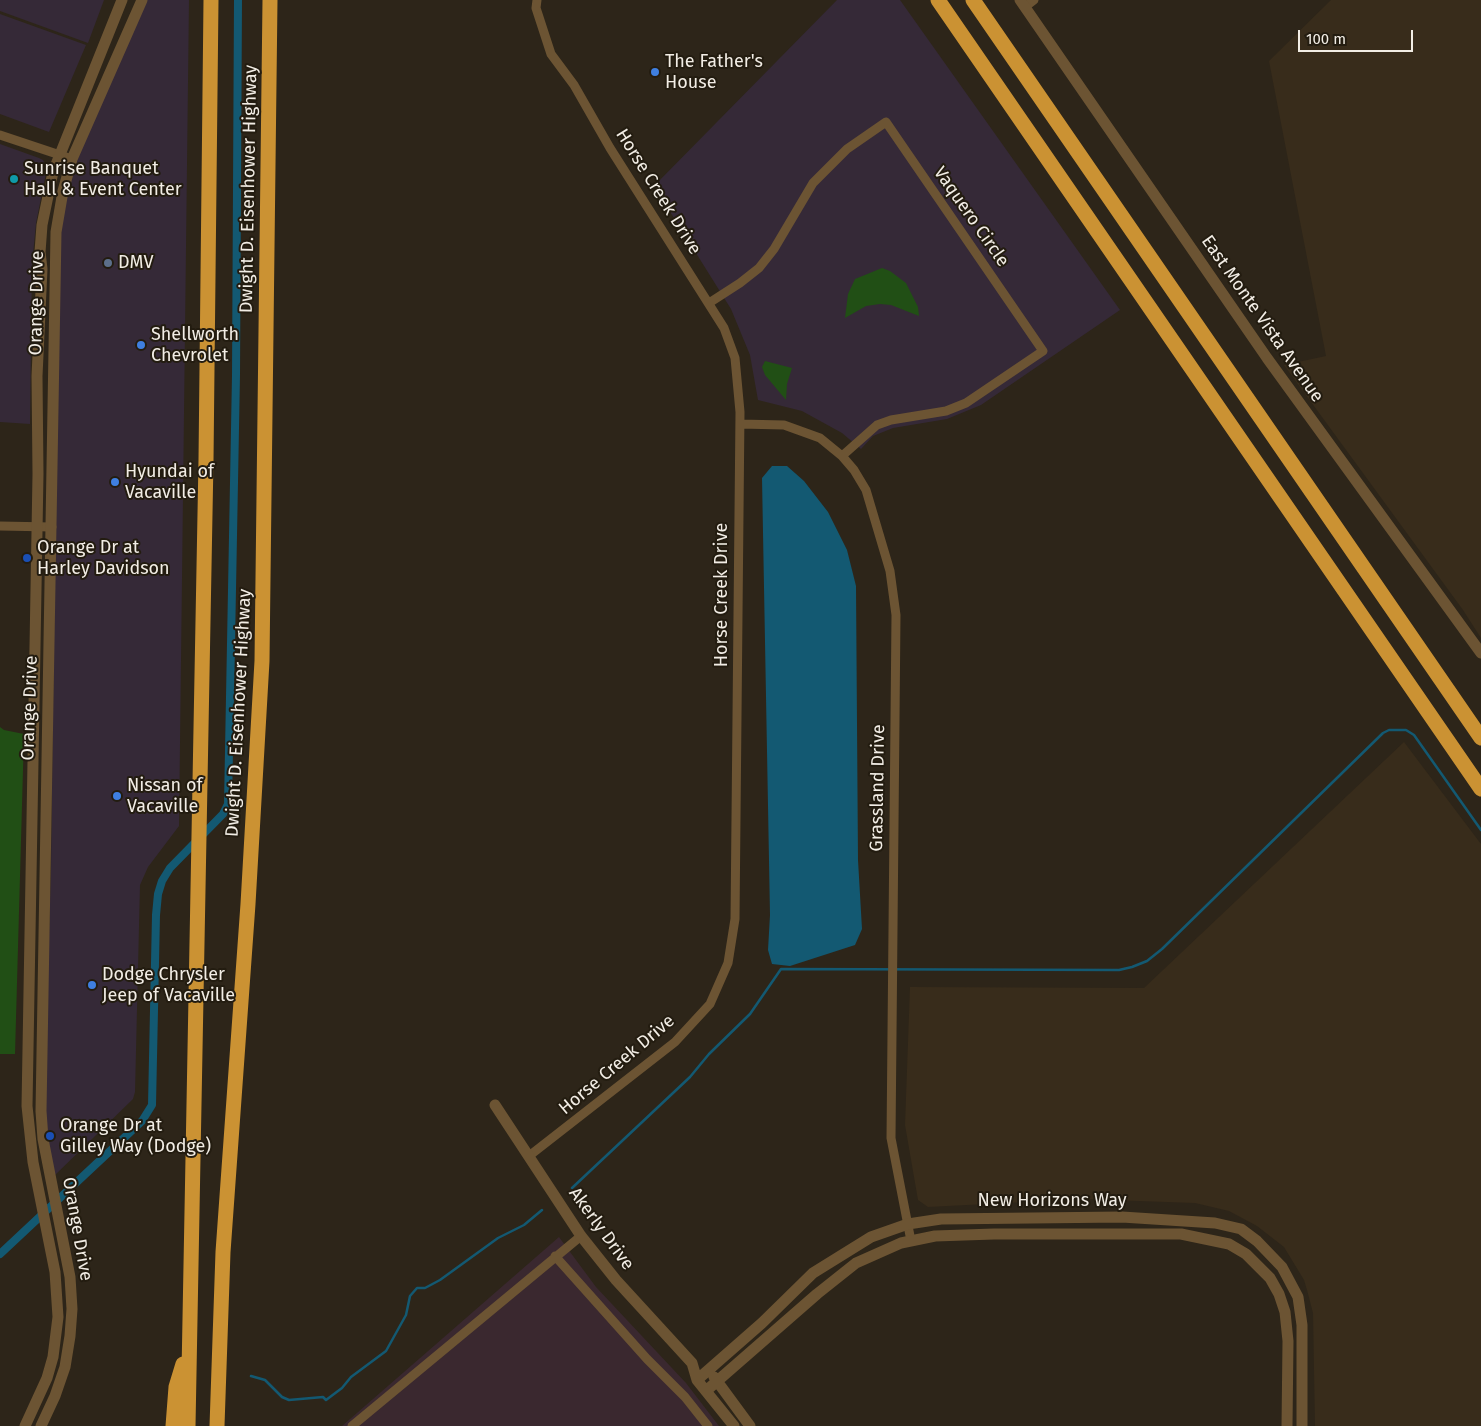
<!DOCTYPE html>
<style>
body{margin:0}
#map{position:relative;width:1481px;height:1426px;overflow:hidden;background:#2d2519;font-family:"Fira Sans",sans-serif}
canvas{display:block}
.scale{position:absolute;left:1298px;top:30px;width:115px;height:22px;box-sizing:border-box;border:2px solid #f2ede5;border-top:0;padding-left:6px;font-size:15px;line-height:18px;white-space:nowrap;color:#f2ede5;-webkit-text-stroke:4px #231c10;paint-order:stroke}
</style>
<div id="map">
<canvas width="1481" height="1426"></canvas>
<div class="scale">100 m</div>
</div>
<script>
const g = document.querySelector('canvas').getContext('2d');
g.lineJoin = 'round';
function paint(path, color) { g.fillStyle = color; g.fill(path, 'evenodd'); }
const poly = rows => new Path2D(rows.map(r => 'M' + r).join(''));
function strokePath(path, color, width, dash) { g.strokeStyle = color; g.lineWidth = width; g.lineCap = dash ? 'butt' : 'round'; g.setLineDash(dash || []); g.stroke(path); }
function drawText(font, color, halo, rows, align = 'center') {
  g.font = font + ' "Fira Sans",sans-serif'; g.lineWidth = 4; g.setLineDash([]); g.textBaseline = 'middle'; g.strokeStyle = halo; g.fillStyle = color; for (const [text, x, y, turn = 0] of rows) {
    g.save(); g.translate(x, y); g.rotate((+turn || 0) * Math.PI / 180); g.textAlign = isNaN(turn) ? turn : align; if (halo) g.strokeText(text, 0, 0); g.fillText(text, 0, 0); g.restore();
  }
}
paint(poly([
 [0,0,104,0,88,43,0,11],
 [143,0,189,0,179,826,148,867,140,885,135,1092,133,1099,53,1177,45,1146,45,1072,51,867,59,239,73,164],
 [837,0,900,0,1120,310,981,405,947,419,893,428,873,436,861,449,842,433,802,411,758,400,750,355,731,309,654,186],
 [0,14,86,45,49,132,0,114],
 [0,144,39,158,43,160,47,168,36,223,32,265,30,424,0,422]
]), '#352937');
paint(poly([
 [1331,0,1481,0,1481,638,1463,610,1284,365,1326,356,1269,61],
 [1404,742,1481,844,1481,1426,1315,1426,1313,1313,1307,1290,1304,1280,1284,1247,1257,1226,1229,1211,1195,1203,1083,1199,928,1207,918,1200,905,1125,910,987,1144,988]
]), '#382c1b');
paint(poly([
 [559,1237,596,1287,686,1383,719,1426,342,1426]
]), '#3a282f');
paint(poly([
 [882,268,890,271,906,283,918,307,919,316,891,305,880,304,866,306,845,318,848,294,855,279],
 [765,361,792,368,787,384,786,400,765,375,762,367],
 [0,727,4,730,24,734,15,1054,0,1054]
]), '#214f15');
paint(poly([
 [772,466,787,466,804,481,828,512,847,550,856,586,858,860,862,929,855,945,790,966,772,964,768,950,770,915,762,478]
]), '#135972');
strokePath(poly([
 [572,1188,690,1077,709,1054,750,1014,781,969,1119,970,1132,967,1147,961,1162,949,1383,733,1389,730,1406,730,1414,735,1481,830],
 [251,1376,265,1380,282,1397,289,1400,323,1397,326,1400,342,1388,351,1377,386,1351,406,1315,410,1296,417,1288,425,1288,440,1280,498,1238,524,1225,542,1210]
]), '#135972', 2.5);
strokePath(poly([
 [0,1254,142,1121,152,1105,156,915,158,894,162,881,170,868,223,814,228,804,236,375,238,0]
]), '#135972', 8);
strokePath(poly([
 [1025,7,1034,0],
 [0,135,72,159],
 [709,303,740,283,759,268,774,249,813,183,847,149,886,122,1043,351,966,403,946,411,891,420,877,425,842,456],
 [740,424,784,425,820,438,842,456,854,470,866,490,890,571,896,615,891,1138,911,1241],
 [0,526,52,527],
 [529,1156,675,1042,710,1004,728,963,735,919,740,412,735,358,724,328,610,148,574,85,551,54,536,8,537,0],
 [555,1256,647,1359,685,1397,708,1426],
 [352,1426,581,1236]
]), '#6c5433', 9);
strokePath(poly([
 [1020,0,1267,358,1481,653],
 [495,1105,581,1236,616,1280,692,1363,697,1380,734,1426],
 [714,1377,750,1426],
 [697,1380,762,1323,813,1273,871,1237,908,1224,941,1219,1122,1217,1215,1223,1241,1229,1257,1241,1282,1267,1298,1297,1302,1325,1302,1426],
 [707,1390,817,1294,856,1263,901,1243,935,1236,994,1234,1181,1234,1229,1244,1246,1254,1270,1278,1279,1294,1285,1312,1288,1341,1287,1426],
 [25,1426,47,1378,53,1357,58,1317,55,1272,33,1162,27,1106,38,474,37,376,42,269,40,252,42,225,53,172,122,0],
 [41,1426,55,1396,65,1367,70,1336,72,1309,70,1277,43,1139,41,1111,56,232,63,191,72,159,142,0]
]), '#6c5433', 11);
strokePath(poly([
 [938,0,1481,789],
 [973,0,1481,738],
 [173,1426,176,1387,183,1364],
 [188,1426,206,460,211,0],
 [217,1426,223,1252,248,904,262,661,270,0]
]), '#cb9233', 15);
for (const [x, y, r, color] of [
 [655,72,5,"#3f7fe0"],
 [14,179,5,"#0f9aa8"],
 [108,263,5,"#5c6f8a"],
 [141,345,5,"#3f7fe0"],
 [115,482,5,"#3f7fe0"],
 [27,558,5,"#1a4fb4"],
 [117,796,5,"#3f7fe0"],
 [92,985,5,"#3f7fe0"],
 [50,1136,5,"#1a4fb4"]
]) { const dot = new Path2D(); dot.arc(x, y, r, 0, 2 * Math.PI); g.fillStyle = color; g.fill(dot); strokePath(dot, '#231c10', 2); }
drawText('18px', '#f2ede5', '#231c10', [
 ["The Father's",665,62],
 ["House",665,83],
 ["Sunrise Banquet",24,169],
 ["Hall & Event Center",24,190],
 ["DMV",118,263],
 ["Shellworth",151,335],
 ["Chevrolet",151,356],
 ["Hyundai of",125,472],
 ["Vacaville",125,493],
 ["Orange Dr at",37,548],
 ["Harley Davidson",37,569],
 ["Nissan of",127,786],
 ["Vacaville",127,807],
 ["Dodge Chrysler",102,975],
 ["Jeep of Vacaville",102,996],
 ["Orange Dr at",60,1126],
 ["Gilley Way (Dodge)",60,1147]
], 'left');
drawText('18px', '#f2ede5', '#231c10', [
 ["Dwight D. Eisenhower Highway",249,189,-89],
 ["Horse Creek Drive",658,192,58],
 ["Vaquero Circle",971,217,55],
 ["Orange Drive",37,303,-89],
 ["East Monte Vista Avenue",1262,319,55],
 ["Horse Creek Drive",722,595,-90],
 ["Orange Drive",30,708,-88],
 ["Dwight D. Eisenhower Highway",239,713,-87],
 ["Grassland Drive",878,788,-89],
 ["Horse Creek Drive",617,1065,-40],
 ["New Horizons Way",1052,1201],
 ["Orange Drive",77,1229,80],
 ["Akerly Drive",601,1229,54]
]);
</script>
